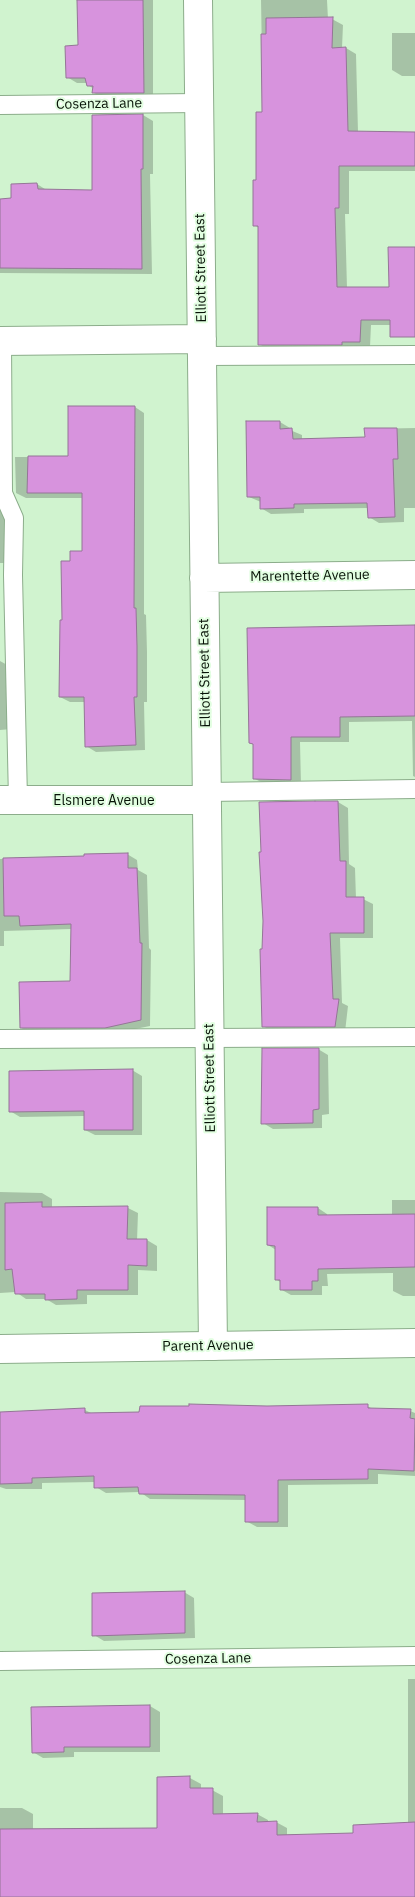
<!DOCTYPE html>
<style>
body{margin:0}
canvas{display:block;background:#d0f3cf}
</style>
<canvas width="415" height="1897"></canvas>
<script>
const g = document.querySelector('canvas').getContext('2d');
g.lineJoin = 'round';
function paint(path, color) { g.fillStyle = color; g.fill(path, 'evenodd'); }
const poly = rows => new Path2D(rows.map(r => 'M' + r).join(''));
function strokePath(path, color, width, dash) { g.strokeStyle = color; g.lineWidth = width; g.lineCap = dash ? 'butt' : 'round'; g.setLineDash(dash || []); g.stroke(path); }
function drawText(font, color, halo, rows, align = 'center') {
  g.font = font + ' "IBM Plex Sans",sans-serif'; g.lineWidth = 4; g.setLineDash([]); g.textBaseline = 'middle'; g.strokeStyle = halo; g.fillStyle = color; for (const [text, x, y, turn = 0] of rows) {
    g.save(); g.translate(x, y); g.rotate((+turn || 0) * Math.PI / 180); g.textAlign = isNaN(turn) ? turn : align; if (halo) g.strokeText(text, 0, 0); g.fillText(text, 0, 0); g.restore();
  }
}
paint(poly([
 [79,0,153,0,153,98,104,98,94,93,94,89,88,85,87,83,77,83,67,77,80,47],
 [261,0,327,0,328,19,332,19,343,25,342,48,346,48,356,54,358,132,415,133,415,171,349,171,349,214,345,214,347,288,391,288,415,248,415,325,371,325,370,347,270,350,259,344,259,228,254,225,263,114],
 [392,33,415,33,415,76,402,76,392,70],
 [143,115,153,121,153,174,150,174,152,274,0,273,0,200,12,200,37,184,48,191,93,191,94,116],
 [135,407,144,413,144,614,146,615,147,652,147,702,144,702,145,750,96,752,86,746,85,702,70,702,60,697,63,621,72,562,83,552,83,498,26,498,16,493,15,457,69,457],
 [280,422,290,428,290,430,302,435,302,440,366,439,366,429,415,428,415,508,404,508,404,522,379,523,369,517,369,508,304,509,304,513,271,514,261,508,261,502,249,497],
 [0,462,9,519,9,563,0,563],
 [415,627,415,777,413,776,412,721,349,722,349,742,300,742,301,785,265,784,255,779,254,744],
 [0,661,11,667,12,729,0,730],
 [338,802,348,808,349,864,355,868,356,899,363,899,373,904,373,938,340,938,342,1003,348,1006,345,1032,273,1032,263,1026,264,921,261,888,261,803],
 [127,854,137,860,138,870,147,875,149,948,151,950,150,1026,115,1033,31,1033,21,1028,71,983,72,929,4,931,4,946,0,946,0,859,85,857],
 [318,1049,328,1055,329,1114,322,1115,322,1128,273,1129,263,1123],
 [132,1070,142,1076,142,1135,95,1135,85,1130,85,1116,20,1117,10,1111],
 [0,1192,42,1193,52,1199,52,1208,128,1208,138,1213,137,1241,147,1240,157,1246,157,1271,138,1270,138,1295,87,1295,87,1304,56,1305,46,1299,26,1299,16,1292,0,1293],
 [392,1200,415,1200,415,1296,403,1296,393,1291,393,1273,327,1274,328,1286,322,1286,322,1295,291,1295,282,1290,282,1283,277,1280,276,1250,268,1245,318,1208,327,1214,327,1217,392,1216],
 [367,1406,373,1409,410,1411,415,1413,415,1476,378,1474,378,1484,288,1485,288,1527,257,1527,246,1521,247,1500,150,1499,140,1492,106,1493,96,1487,95,1482,42,1483,42,1489,6,1489,0,1487,0,1413,85,1410,93,1414,267,1407],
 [184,1592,194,1598,195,1638,104,1641,94,1635],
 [408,1679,415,1679,415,1897,0,1897,0,1808,22,1808,33,1814,33,1830,96,1830,96,1828,159,1829,190,1778,201,1784,201,1790,212,1790,223,1796,223,1815,257,1814,268,1820,268,1823,276,1822,287,1828,287,1836,354,1834,408,1824],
 [150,1706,160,1712,160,1752,74,1752,74,1757,43,1758,33,1752]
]), '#0003');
const building = poly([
 [77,0,143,0,144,93,92,93,93,86,87,86,85,78,66,78,65,46,78,45,77,0],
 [333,17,332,48,346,47,348,131,415,132,415,166,339,166,339,208,335,208,337,287,389,287,388,247,415,247,415,337,390,337,390,320,361,320,360,342,342,342,342,345,258,345,258,226,253,226,253,180,256,180,256,112,262,112,261,34,266,34,266,18,333,17],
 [143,114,143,169,141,169,142,269,0,268,0,199,11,198,11,184,37,183,38,189,92,190,92,115,143,114],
 [68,406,135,406,134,608,136,608,137,646,137,697,134,697,136,745,85,747,84,697,59,697,60,620,62,620,61,561,70,561,70,551,82,551,82,493,27,493,28,456,68,456,68,406],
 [246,421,280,421,280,429,292,428,293,439,365,437,364,428,397,428,398,459,393,459,395,517,368,518,367,503,294,504,294,508,260,509,260,497,247,497,246,421],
 [415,625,415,716,340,717,340,737,291,737,291,780,253,779,253,744,249,743,247,628,415,625],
 [315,801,338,801,340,861,346,861,346,897,364,897,364,933,330,933,333,999,339,999,335,1027,262,1027,260,949,262,949,263,921,259,852,261,852,259,802,315,801],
 [128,853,128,868,137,868,140,943,142,943,141,1020,105,1028,20,1028,19,982,70,981,71,924,20,926,19,916,4,916,3,858,84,856,84,854,128,853],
 [262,1048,319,1048,319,1109,313,1110,313,1123,261,1124,262,1048],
 [133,1069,133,1130,84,1130,84,1111,9,1112,9,1071,133,1069],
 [42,1202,42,1207,128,1206,127,1239,147,1239,147,1266,128,1265,128,1290,77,1290,77,1299,45,1300,45,1294,15,1294,12,1269,5,1270,5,1203,42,1202],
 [267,1207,318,1207,318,1215,415,1214,415,1267,318,1269,318,1281,312,1281,312,1290,280,1290,280,1280,275,1280,275,1246,267,1245,267,1207],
 [189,1404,267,1406,368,1404,368,1408,411,1409,410,1418,415,1419,414,1471,368,1469,368,1479,278,1480,278,1522,245,1522,245,1495,139,1494,138,1487,94,1488,94,1476,32,1478,32,1483,0,1484,0,1412,85,1408,85,1413,139,1412,140,1406,189,1406,189,1404],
 [185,1591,185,1633,92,1636,92,1593,185,1591],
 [150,1705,150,1747,64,1747,64,1752,32,1753,31,1707,150,1705],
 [190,1776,190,1788,213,1788,213,1814,258,1813,257,1822,277,1821,277,1835,353,1833,353,1825,415,1822,415,1897,0,1897,0,1829,157,1828,157,1777,190,1776]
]);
paint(building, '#d793dd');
strokePath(building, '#947596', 1);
const service = poly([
 [0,105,199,103],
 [2,341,3,493,14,518,13,575,18,800],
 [202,356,415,355],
 [207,792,415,789],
 [0,1039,415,1037],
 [0,1661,415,1656]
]);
const minor = poly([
 [198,0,213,1346],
 [0,341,202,339],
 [204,578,415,575],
 [0,800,207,800]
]);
const tertiary = poly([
 [0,1349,415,1343]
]);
strokePath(service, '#8cad8b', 20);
strokePath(minor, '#8cad8b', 30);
strokePath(tertiary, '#8cad8b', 30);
strokePath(service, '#fff', 18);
strokePath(minor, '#fff', 28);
strokePath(tertiary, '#fff', 28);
drawText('14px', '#071307', '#e2fee1', [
 ["Cosenza Lane",99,104,-1],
 ["Elliott Street East",201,268,-91],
 ["Marentette Avenue",310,576,-1],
 ["Elliott Street East",205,673,-91],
 ["Elsmere Avenue",104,801],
 ["Elliott Street East",210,1078,-91],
 ["Parent Avenue",208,1346,-1],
 ["Cosenza Lane",208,1659,-1]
]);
</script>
